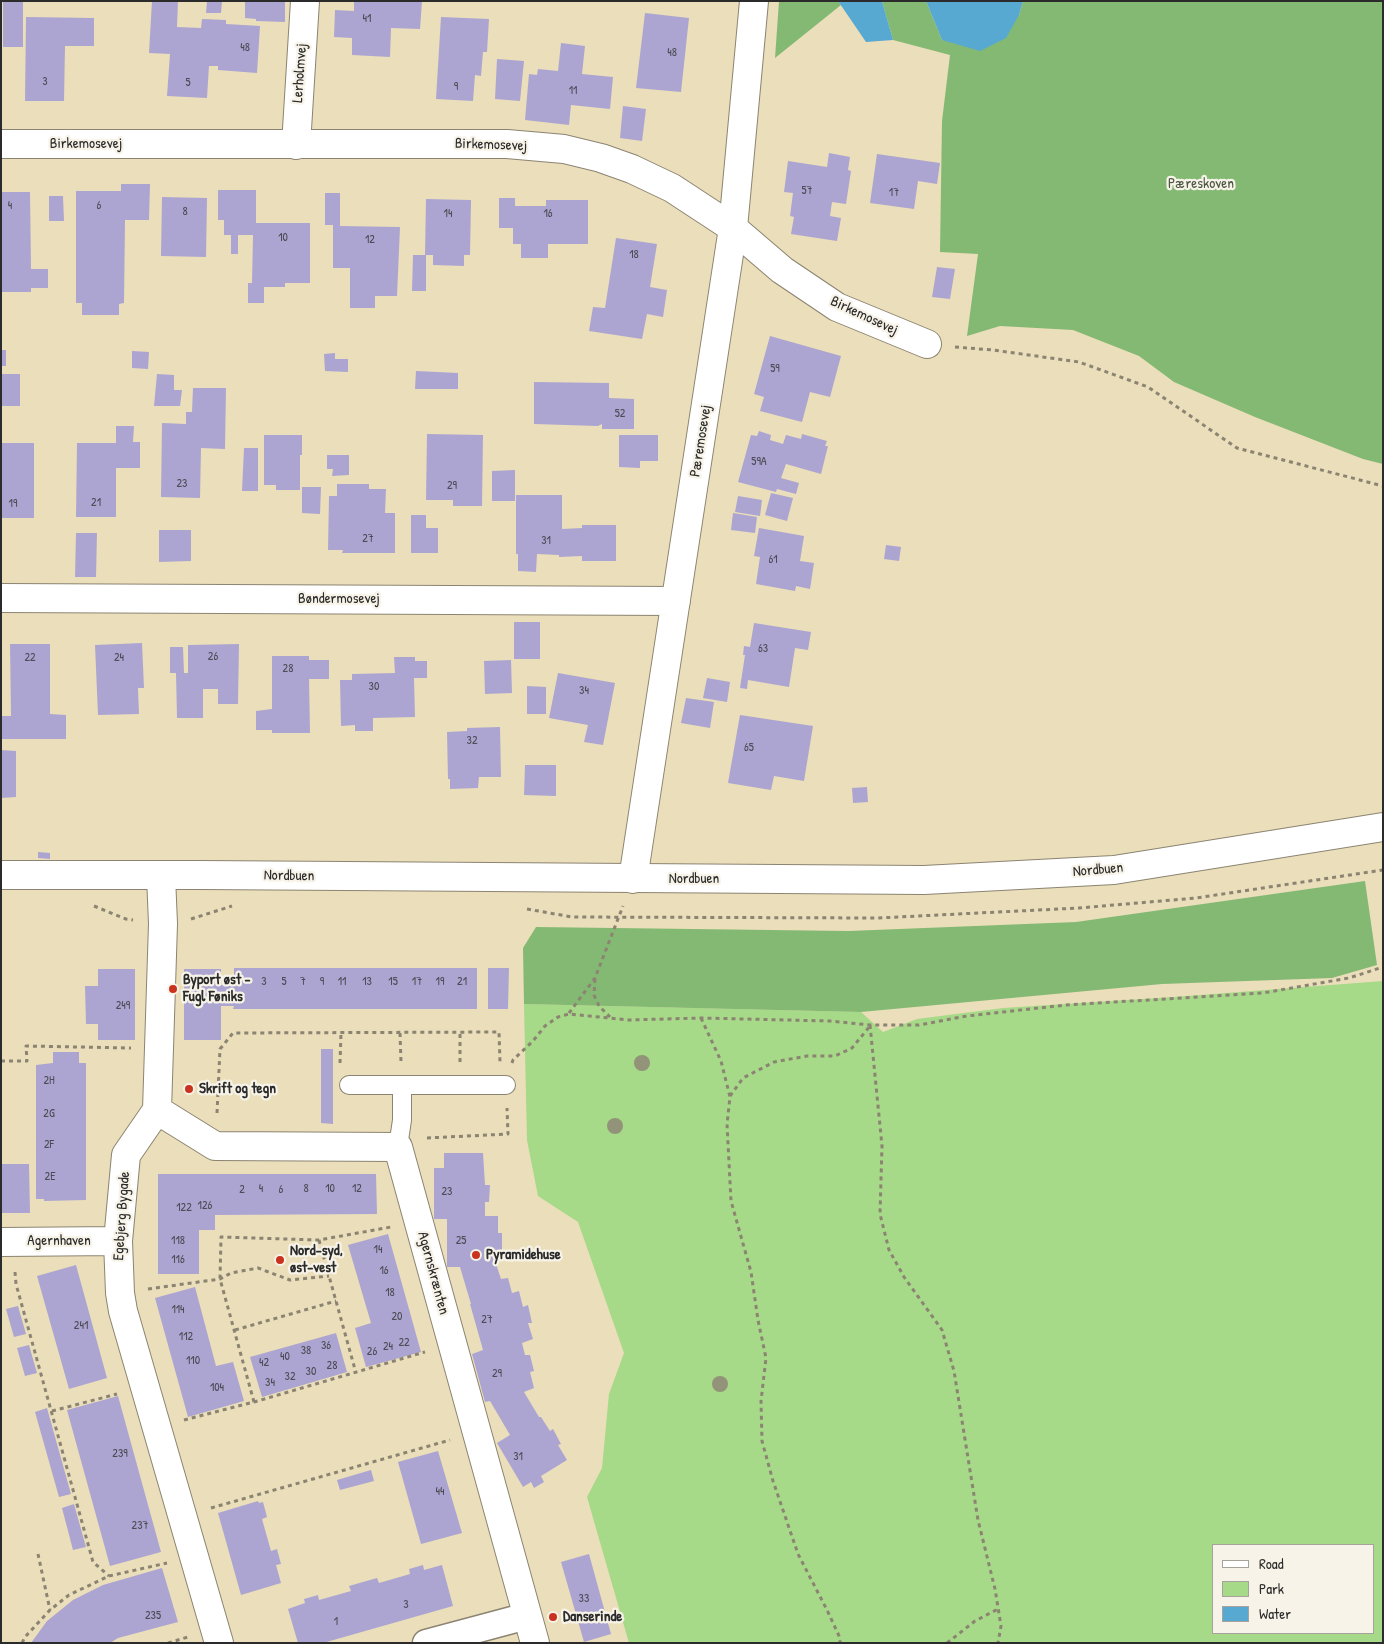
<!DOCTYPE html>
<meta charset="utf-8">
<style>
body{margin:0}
#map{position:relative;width:1384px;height:1644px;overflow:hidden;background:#ebdeba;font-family:"Patrick Hand",sans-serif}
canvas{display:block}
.frame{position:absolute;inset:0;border:2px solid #2b2b2b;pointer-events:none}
.legend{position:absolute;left:1212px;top:1544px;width:162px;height:90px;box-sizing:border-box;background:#f7f3e8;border:1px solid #a5a39c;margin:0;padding:6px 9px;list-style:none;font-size:15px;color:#2b2b2b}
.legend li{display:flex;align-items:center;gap:10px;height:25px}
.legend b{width:25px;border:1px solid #a5a39c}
</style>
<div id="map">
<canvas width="1384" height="1644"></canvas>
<div class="frame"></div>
<ul class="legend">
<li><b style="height:6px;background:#fff"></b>Road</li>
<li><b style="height:14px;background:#a6d988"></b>Park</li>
<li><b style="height:14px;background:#57a9d2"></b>Water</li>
</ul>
</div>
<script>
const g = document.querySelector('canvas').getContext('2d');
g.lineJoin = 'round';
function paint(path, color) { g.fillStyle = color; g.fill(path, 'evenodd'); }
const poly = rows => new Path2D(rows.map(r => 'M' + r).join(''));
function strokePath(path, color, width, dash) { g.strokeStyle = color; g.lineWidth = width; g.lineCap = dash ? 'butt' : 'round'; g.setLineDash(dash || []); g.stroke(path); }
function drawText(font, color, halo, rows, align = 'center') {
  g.font = font + ' "Patrick Hand",sans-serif'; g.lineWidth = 4.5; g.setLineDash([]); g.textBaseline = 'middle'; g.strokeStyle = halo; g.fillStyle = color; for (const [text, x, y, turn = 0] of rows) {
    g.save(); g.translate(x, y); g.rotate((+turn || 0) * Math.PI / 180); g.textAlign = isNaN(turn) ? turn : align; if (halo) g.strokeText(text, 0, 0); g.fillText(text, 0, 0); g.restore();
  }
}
paint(poly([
 [1383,981,1383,1643,629,1643,587,1497,602,1468,609,1394,624,1353,578,1222,538,1196,527,1140,524,1004,861,1012,883,1032,917,1019,1003,1008,1174,997],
 [1213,1545,1373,1545,1373,1633,1213,1633]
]), '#a6d988');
paint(poly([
 [779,1,838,1,841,5,775,58],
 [882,1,926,1,942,40,1019,15,1023,1,1383,1,1383,464,1363,459,1255,417,1174,382,1139,356,1073,330,1000,326,967,336,978,254,940,252,942,121,950,55,893,40],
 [1365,881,1377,965,1332,978,1162,984,861,1012,524,1004,523,948,536,927,849,931,1076,922]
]), '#84b974');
paint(poly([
 [838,1,882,1,893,40,866,42],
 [926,1,1023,1,1019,15,1006,38,980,51,942,40]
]), '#57a9d2');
paint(poly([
 [3,1,23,1,23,47,3,47],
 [152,1,178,1,177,27,201,28,202,19,226,20,226,24,260,26,257,73,218,70,218,66,209,66,207,98,167,96,170,54,149,53],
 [207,1,222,1,221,13,206,13],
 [245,1,285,1,285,22,256,21,256,19,245,18],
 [354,1,422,1,420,29,391,28,390,57,352,55,352,38,334,37,335,10,354,11],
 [645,13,689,18,681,92,636,88],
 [26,17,94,18,94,46,65,46,64,101,25,101],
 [441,17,489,19,487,52,483,52,481,76,475,75,473,101,436,99],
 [561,43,585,46,582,74,613,77,610,109,571,105,569,125,525,120,529,74,537,75,538,69,558,71],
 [497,59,524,61,520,101,495,99],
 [623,106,646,109,642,141,620,138],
 [829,153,850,157,848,170,851,171,846,204,832,202,830,216,841,218,837,241,791,234,794,217,790,216,793,193,784,192,788,161,827,167],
 [877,154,940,163,937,184,918,181,914,209,870,203],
 [121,184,150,184,149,220,125,220,124,303,119,304,119,315,82,315,82,303,76,303,76,191,121,191],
 [218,190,256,190,256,223,310,223,310,283,285,283,285,287,264,287,264,303,248,303,248,283,252,283,253,235,238,235,238,254,231,254,231,235,224,235,224,220,218,220],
 [1,192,30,192,31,269,48,269,48,288,31,288,31,292,1,292],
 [325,193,340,193,340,226,400,227,397,296,375,296,375,308,350,308,350,268,333,268,333,225,325,225],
 [49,196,63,196,64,221,49,221],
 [162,197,207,198,206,257,161,256],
 [499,198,515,198,515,206,546,206,546,200,588,200,588,244,548,244,548,258,521,258,521,244,513,244,513,228,499,228],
 [426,199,471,200,470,255,464,255,464,266,433,265,433,255,425,255],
 [616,238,657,244,650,287,667,290,663,317,647,314,642,339,589,331,593,307,605,308],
 [413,255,426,255,426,291,412,291],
 [937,267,955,269,950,299,932,297],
 [770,336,841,356,830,397,810,392,802,422,760,411,764,397,754,394],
 [1,350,6,350,6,366,1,366],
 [132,351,149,352,148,369,132,368],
 [335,353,335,359,348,359,348,372,325,371,324,354],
 [416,371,458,373,458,389,415,389],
 [1,374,20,374,20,406,1,406],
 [157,374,174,375,174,390,182,390,180,406,154,406],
 [534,382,609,383,609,398,634,399,634,429,602,429,602,424,598,426,534,424],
 [193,388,226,388,225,449,201,448,200,498,161,497,162,423,186,424,186,412,192,412],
 [116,426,134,426,133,442,140,442,140,468,116,468,116,517,76,517,77,443,116,443],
 [759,431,771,435,770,440,783,444,786,435,801,439,802,434,827,441,825,446,828,446,821,474,786,464,781,478,799,483,796,494,777,489,776,492,738,482,751,435,757,436],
 [427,434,483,435,482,506,453,506,453,500,426,500],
 [264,435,302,435,302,455,300,455,300,490,276,490,276,485,264,485],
 [619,435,658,435,658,461,640,461,640,468,619,467],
 [1,443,34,443,34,518,1,518],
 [244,448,258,448,258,491,242,491],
 [327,455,349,455,349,475,332,476,333,469,327,469],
 [515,470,515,501,492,501,492,471],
 [337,484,369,484,369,489,386,489,385,513,395,513,395,553,342,553,343,550,328,550,329,496,337,496],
 [302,487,321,487,320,514,302,513],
 [771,493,793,498,787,521,765,515],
 [516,495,562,495,562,529,582,528,582,525,616,525,616,561,582,561,582,556,559,557,559,555,537,554,536,572,518,571,518,554,516,554],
 [738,496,762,500,760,516,735,512],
 [733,513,757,517,755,533,731,530],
 [411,515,426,515,426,528,438,528,438,553,411,553],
 [759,528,804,536,800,561,814,563,810,589,796,586,795,591,756,584,760,557,754,556],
 [159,530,191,530,191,561,159,562],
 [76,533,97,533,96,577,75,577],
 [886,545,901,547,899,561,884,559],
 [514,622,540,622,540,659,514,659],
 [754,623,811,632,808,650,795,648,789,687,748,680,747,689,740,688,745,655,743,655,744,646,750,647],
 [142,643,144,688,138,688,139,714,98,715,95,645],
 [10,644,50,644,50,714,66,715,66,739,1,739,1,716,11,716],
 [239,644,238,704,218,704,218,689,203,689,203,718,177,718,176,673,170,673,170,647,183,647,184,673,188,673,188,645],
 [272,656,309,656,309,660,329,660,329,679,309,679,310,733,272,733,272,730,256,730,256,711,272,709],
 [394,657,415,657,415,661,427,661,427,678,414,678,415,717,373,718,373,731,355,731,355,725,341,726,340,680,352,680,352,674,395,673],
 [511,660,512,693,485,694,484,661],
 [558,673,615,683,603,745,584,742,588,725,549,718],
 [707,678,730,682,727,702,703,698],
 [527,686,546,687,546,714,527,714],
 [686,698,714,702,710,728,681,723],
 [740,715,813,726,804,781,774,776,771,790,728,783],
 [500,727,501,777,479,777,478,788,450,789,450,779,448,779,447,732,467,731,467,728],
 [1,750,16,751,16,797,1,798],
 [525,765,556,765,556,796,524,795],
 [867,787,868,802,853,803,852,788],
 [38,852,50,853,50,859,38,858],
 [234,968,477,968,477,1009,233,1009,234,1006,221,1006,221,1040,184,1040,184,969,221,969,221,985,234,985],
 [488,968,509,968,508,1009,488,1009],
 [98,969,135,969,135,1040,98,1040,98,1024,86,1024,85,986,98,986],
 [321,1049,333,1049,333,1124,321,1123],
 [53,1052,79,1052,79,1063,86,1063,86,1200,44,1201,44,1199,36,1199,36,1065,53,1063],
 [444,1153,483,1153,485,1185,490,1185,489,1202,485,1202,485,1216,498,1216,498,1233,502,1233,502,1250,498,1250,497,1267,501,1279,508,1278,512,1293,519,1291,523,1307,528,1305,532,1323,528,1323,533,1339,522,1343,525,1355,530,1355,534,1371,530,1372,534,1388,524,1392,539,1417,541,1417,550,1431,553,1429,561,1444,558,1445,567,1460,541,1476,544,1482,534,1488,531,1482,523,1487,497,1443,510,1435,490,1401,485,1402,472,1354,483,1350,470,1304,471,1304,460,1267,447,1267,447,1219,434,1219,434,1168,444,1168],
 [1,1164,29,1164,30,1213,1,1213],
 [158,1174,376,1174,377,1214,215,1215,215,1230,199,1230,199,1274,158,1274],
 [388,1234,421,1352,366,1367,355,1328,371,1323,348,1245],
 [76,1265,107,1378,69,1389,37,1276],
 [195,1287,216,1366,233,1362,244,1401,188,1417,155,1298],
 [18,1306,26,1334,14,1337,6,1309],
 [336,1333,347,1372,262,1397,250,1357],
 [29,1345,37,1373,25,1376,17,1348],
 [118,1396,161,1552,110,1566,67,1410],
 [47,1408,71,1494,59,1497,35,1412],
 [438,1451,462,1533,421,1544,398,1462],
 [371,1470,374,1481,340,1490,337,1480],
 [258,1501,259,1503,263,1502,267,1517,262,1519,271,1551,277,1549,281,1564,276,1565,281,1583,241,1595,218,1513],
 [74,1504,86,1547,73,1550,62,1508],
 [589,1554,611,1634,584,1642,561,1562],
 [423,1565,424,1570,442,1565,453,1606,323,1643,298,1643,288,1609,305,1603,304,1599,318,1595,319,1600,351,1591,349,1586,377,1578,379,1583,410,1574,409,1569],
 [162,1568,178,1622,118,1638,110,1643,31,1643,47,1621,73,1600,103,1585]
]), '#aca5d1');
const service = poly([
 [349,1085,506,1085],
 [398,1147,402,1120,402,1085]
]);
const pedestrian = poly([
 [426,1643,527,1616]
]);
const minor = poly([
 [1,144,507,144,564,149,601,158,632,169,672,188,733,228,782,270,837,307,927,344],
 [296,145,305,1],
 [1,598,676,601],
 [161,876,163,924,157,1110,126,1155,118,1241,120,1293,123,1311,219,1643],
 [633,879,733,228,754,1],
 [157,1110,215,1146,398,1147,535,1643],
 [1,1242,118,1241]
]);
const tertiary = poly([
 [1,875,201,875,924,880,1114,870,1383,827]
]);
strokePath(service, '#8b8472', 20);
strokePath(pedestrian, '#8b8472', 29);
strokePath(minor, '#8b8472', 30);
strokePath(tertiary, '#8b8472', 30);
strokePath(poly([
 [955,347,993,350,1079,362,1148,387,1237,448,1383,486],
 [94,906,126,919,133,920],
 [527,909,572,917,878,918,1079,908,1196,898,1383,870],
 [191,919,232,906],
 [595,979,594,995,599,1006,610,1017],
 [569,1013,595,978,623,906],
 [701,1018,721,1061,730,1097,727,1124,731,1201,751,1272,758,1320,766,1358,761,1401,762,1441,773,1481,798,1554,827,1610,840,1638,840,1643],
 [870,1025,882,1146,880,1214,889,1250,904,1277,942,1330,954,1371,978,1520,995,1589,1001,1626,998,1643],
 [400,1033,401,1062],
 [1,1061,27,1061,26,1046,131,1048],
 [460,1062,460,1032],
 [340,1063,341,1033],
 [512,1063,513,1060,533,1041,545,1026,558,1017,569,1014,629,1020,701,1018,830,1021,870,1025,919,1025,967,1016,1066,1005,1263,993,1349,978,1383,967],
 [730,1096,743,1078,774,1062,807,1056,835,1056,852,1048,870,1026],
 [217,1113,220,1049,233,1033,499,1032,500,1062],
 [427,1138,508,1134,507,1108],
 [319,1240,356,1373],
 [15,1272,16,1284,93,1562,109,1576],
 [148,1289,220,1279,231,1273,258,1268,290,1280,329,1276],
 [235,1330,336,1301],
 [254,1402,220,1279,221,1237,319,1240,391,1227],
 [52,1411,117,1394],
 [184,1420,254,1402,425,1352],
 [211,1508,450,1440],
 [38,1554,50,1610],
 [22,1643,25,1637,50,1610,69,1595,109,1576,167,1563],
 [168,1643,188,1637],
 [947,1643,975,1621,998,1609]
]), '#8b8472', 3, [4, 4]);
strokePath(service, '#fff', 18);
strokePath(pedestrian, '#fff', 26);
strokePath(minor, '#fff', 28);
strokePath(tertiary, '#fff', 28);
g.fillStyle = '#929378';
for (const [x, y] of [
 [642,1063],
 [615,1126],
 [720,1384]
]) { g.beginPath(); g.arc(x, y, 8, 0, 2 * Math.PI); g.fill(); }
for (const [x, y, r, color] of [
 [173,989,5,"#c8321e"],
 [189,1089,5,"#c8321e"],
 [476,1255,5,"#c8321e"],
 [280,1260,5,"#c8321e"],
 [553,1617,5,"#c8321e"]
]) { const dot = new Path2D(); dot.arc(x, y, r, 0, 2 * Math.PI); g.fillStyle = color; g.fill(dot); strokePath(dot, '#f7f3e8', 2); }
drawText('12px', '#4b4a54', null, [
 ["41",367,19],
 ["48",245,48],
 ["48",672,53],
 ["3",45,82],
 ["5",188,83],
 ["9",456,87],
 ["11",573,91],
 ["57",807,191],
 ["17",894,193],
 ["4",10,206],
 ["6",99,206],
 ["8",185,212],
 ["14",448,214],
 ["16",548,214],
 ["10",283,238],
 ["12",370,240],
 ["18",634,255],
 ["59",775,369],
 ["52",620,414],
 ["59A",759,462],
 ["23",182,484],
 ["29",452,486],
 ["21",96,503],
 ["19",13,504],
 ["27",368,539],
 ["31",546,541],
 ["61",773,560],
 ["63",763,649],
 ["26",213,657],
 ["22",30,658],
 ["24",119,658],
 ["28",288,669],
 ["30",374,687],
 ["34",584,691],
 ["32",472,741],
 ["65",749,748],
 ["3",264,982],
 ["5",284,982],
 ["7",303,982],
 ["9",322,982],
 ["11",342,982],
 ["13",367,982],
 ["15",393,982],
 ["17",417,982],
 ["19",440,982],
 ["21",462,982],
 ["249",123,1006],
 ["2H",49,1081],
 ["2G",49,1114],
 ["2F",49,1145],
 ["2E",50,1177],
 ["4",261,1189],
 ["8",306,1189],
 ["10",330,1189],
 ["12",357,1189],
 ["2",242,1190],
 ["6",281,1190],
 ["23",447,1192],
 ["126",205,1206],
 ["122",184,1208],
 ["118",178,1241],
 ["25",461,1241],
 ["14",378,1250],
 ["116",178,1260],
 ["16",384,1271],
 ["18",390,1293],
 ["114",178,1310],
 ["20",397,1317],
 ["27",487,1320],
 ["241",81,1326],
 ["112",186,1337],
 ["22",404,1343],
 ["36",326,1346],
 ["24",388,1347],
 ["38",306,1351],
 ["26",372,1352],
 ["40",285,1357],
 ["110",193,1361],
 ["42",264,1363],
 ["28",332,1366],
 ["30",311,1372],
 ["29",497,1374],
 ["32",290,1377],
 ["34",270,1383],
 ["104",217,1388],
 ["239",120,1454],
 ["31",518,1457],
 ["44",440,1492],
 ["237",140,1526],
 ["33",584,1599],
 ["3",406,1605],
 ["235",153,1616],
 ["1",336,1622]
]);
drawText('15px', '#2b2b2b', '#f7f3e8', [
 ["Lerholmvej",300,73,-86],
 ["Birkemosevej",86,144],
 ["Birkemosevej",491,145,2],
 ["Birkemosevej",864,316,25],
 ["Pæremosevej",701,441,-81],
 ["Bøndermosevej",339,599],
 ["Nordbuen",1098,870,-5],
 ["Nordbuen",289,876,1],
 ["Nordbuen",694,879],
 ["Egebjerg Bygade",122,1216,-86],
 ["Agernhaven",59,1241],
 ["Agernskrænten",433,1273,75]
]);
drawText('15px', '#4a5642', '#f7f3e8', [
 ["Pæreskoven",1201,184]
]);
drawText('bold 15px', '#2b2b2b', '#f7f3e8', [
 ["Byport øst -",183,980],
 ["Fugl Føniks",183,997],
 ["Skrift og tegn",199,1089],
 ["Nord-syd,",290,1251],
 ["øst-vest",290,1268],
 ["Pyramidehuse",486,1255],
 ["Danserinde",563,1617]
], 'left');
</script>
